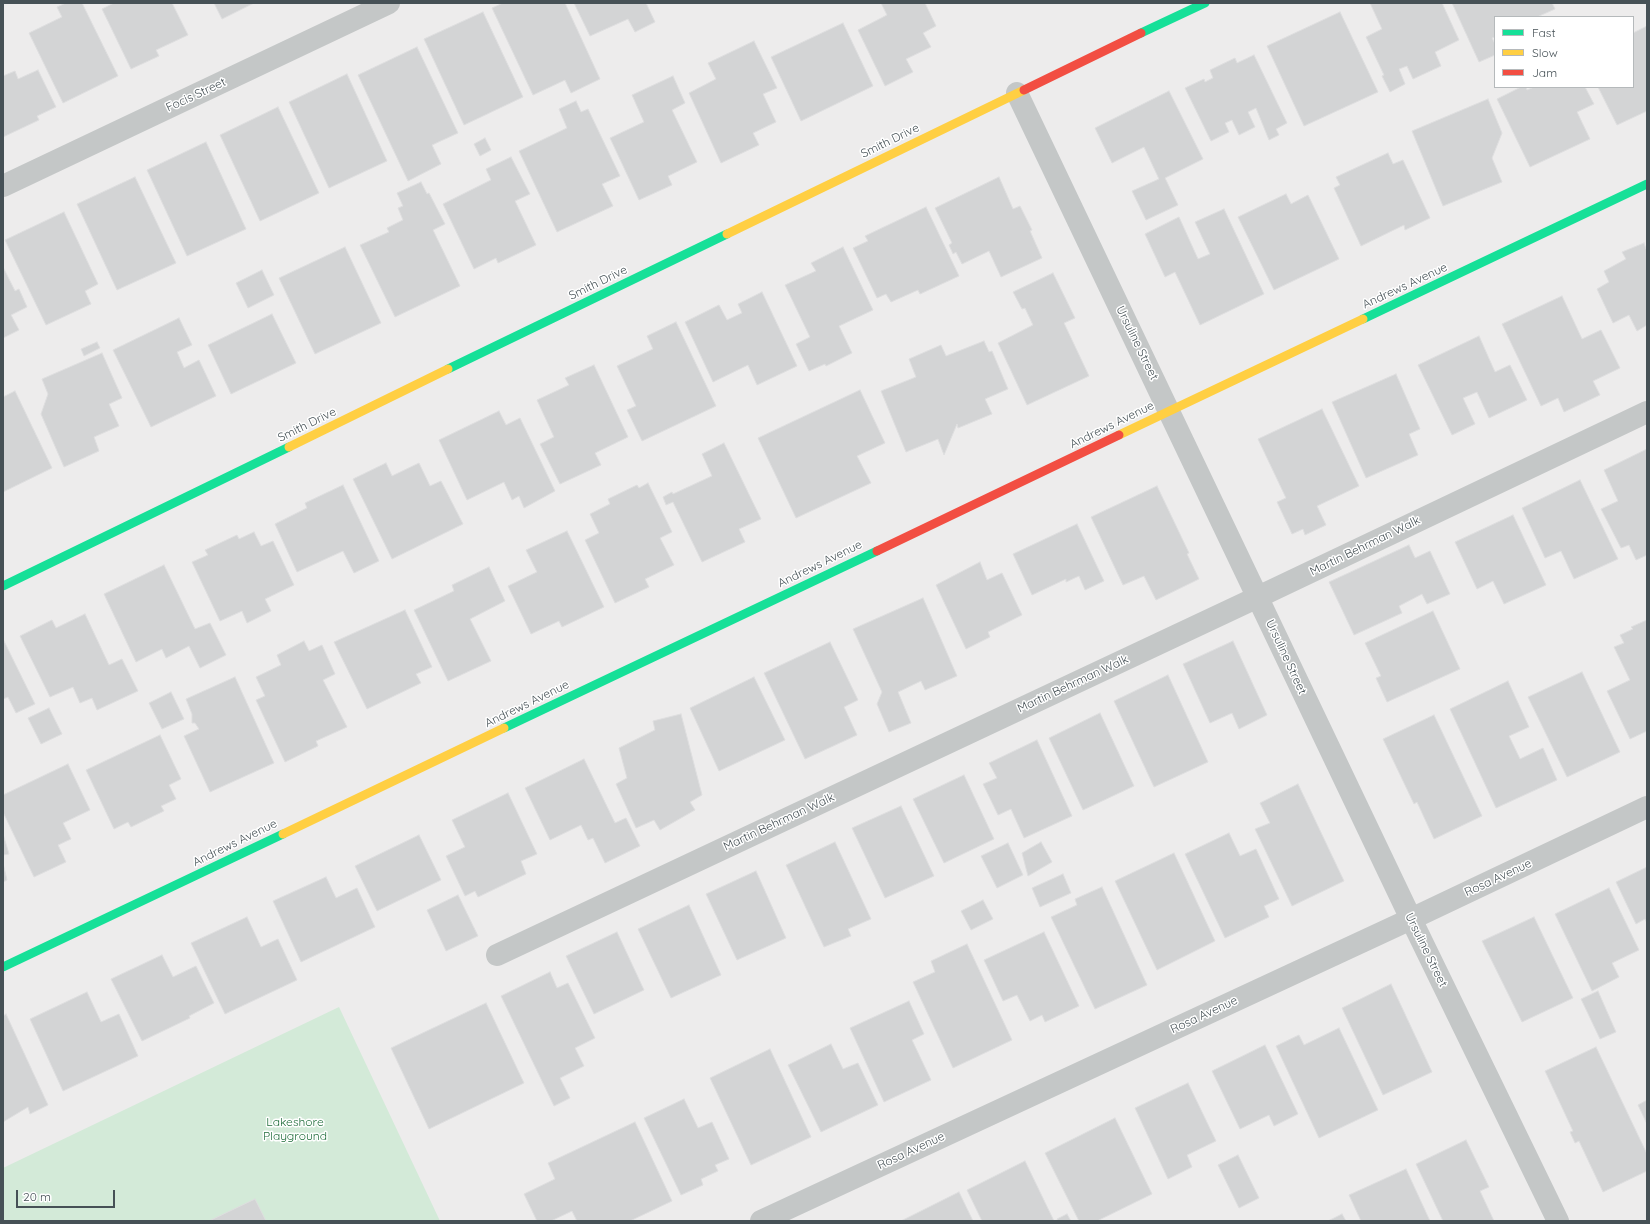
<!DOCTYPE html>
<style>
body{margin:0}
#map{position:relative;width:1650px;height:1224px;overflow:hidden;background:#edecec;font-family:Quicksand,sans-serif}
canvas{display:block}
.frame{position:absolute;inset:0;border:4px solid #465156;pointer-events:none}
.legend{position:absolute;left:1494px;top:16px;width:140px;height:72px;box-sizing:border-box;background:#fff;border:1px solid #b5b9bb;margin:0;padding:5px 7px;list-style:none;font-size:12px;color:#465156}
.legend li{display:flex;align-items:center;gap:8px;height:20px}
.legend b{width:20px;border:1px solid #b5b9bb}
.scale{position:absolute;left:16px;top:1190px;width:99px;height:18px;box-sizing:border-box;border:2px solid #465156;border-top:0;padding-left:5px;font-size:12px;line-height:14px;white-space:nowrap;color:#465156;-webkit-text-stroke:3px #fff;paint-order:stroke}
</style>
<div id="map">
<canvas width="1650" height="1224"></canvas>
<div class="frame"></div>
<ul class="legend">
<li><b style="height:5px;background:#16e098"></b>Fast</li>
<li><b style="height:5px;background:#ffcf43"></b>Slow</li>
<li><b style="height:5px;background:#f24e42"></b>Jam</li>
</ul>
<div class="scale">20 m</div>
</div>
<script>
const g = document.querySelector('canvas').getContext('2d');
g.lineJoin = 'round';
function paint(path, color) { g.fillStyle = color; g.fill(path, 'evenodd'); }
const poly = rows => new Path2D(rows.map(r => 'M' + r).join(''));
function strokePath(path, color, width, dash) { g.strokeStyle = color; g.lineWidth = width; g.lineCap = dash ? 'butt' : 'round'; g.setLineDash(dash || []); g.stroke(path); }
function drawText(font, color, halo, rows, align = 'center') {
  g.font = font + ' Quicksand,sans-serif'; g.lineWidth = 3; g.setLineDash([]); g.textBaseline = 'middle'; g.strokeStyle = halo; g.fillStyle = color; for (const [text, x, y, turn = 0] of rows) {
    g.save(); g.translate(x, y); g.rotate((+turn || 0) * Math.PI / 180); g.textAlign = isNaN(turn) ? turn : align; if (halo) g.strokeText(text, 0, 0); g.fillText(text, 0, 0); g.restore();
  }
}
paint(poly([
 [339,1007,440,1221,3,1221,3,1168]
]), '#d3ead8');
const building = poly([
 [66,3,82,3,118,76,63,103,29,33,62,17,57,7,66,3],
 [114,3,172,3,188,35,156,50,159,56,131,69,102,9,114,3],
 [214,3,254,3,222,19,214,3],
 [503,3,565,3,600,79,571,93,565,80,533,95,492,8,503,3],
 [574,3,646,3,655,22,635,32,628,19,590,36,574,3],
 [881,3,925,3,936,26,923,33,931,47,906,59,913,72,885,86,858,30,887,15,881,3],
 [1370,3,1442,3,1459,40,1435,52,1441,66,1413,79,1407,66,1399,69,1405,84,1390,92,1382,76,1384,75,1366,37,1382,29,1370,3],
 [1452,3,1552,3,1555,9,1537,17,1495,17,1495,37,1492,38,1495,44,1495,55,1479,62,1452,3],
 [483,12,523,97,464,125,424,39,483,12],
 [1340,12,1378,92,1304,126,1267,46,1340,12],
 [843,23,873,86,801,121,771,57,843,23],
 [1647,26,1647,111,1617,125,1598,87,1633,87,1633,33,1647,26],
 [754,41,777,88,763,94,776,122,753,133,759,145,721,163,689,93,716,79,708,63,754,41],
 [417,47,458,133,432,145,441,164,408,181,358,75,417,47],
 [1254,55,1287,123,1276,129,1279,135,1269,140,1256,108,1248,112,1255,127,1239,135,1232,120,1225,123,1229,132,1211,141,1185,88,1204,79,1205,82,1213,78,1210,70,1235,58,1237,63,1254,55],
 [38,70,56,107,37,116,39,120,3,137,3,76,15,71,18,79,38,70],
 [347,74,387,161,329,188,289,102,347,74],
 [673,76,685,103,672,110,697,162,668,176,672,185,639,200,610,138,644,122,632,95,673,76],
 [1521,87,1526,87,1527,90,1534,87,1585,87,1594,104,1577,112,1590,139,1530,167,1497,99,1521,87],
 [1169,91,1203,159,1165,178,1178,205,1146,220,1132,191,1159,179,1144,147,1112,163,1095,128,1169,91],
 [1488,99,1502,133,1492,158,1502,182,1443,206,1412,131,1488,99],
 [576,101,581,112,588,109,620,176,602,184,613,206,557,232,519,151,567,128,559,109,576,101],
 [278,107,319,193,260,221,220,135,278,107],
 [485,138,491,150,480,156,474,144,485,138],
 [206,142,246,229,187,256,147,170,206,142],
 [1388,153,1393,164,1403,160,1430,218,1405,230,1404,225,1361,246,1334,188,1340,185,1336,177,1388,153],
 [511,157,530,194,515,201,536,245,498,263,496,258,474,269,443,204,491,180,486,169,511,157],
 [135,177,176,263,117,290,77,204,135,177],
 [999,177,1013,209,1020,206,1032,230,1030,231,1042,258,1001,277,989,251,962,264,956,252,953,254,949,245,952,243,935,208,999,177],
 [421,182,427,194,429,193,445,224,433,230,460,286,395,317,360,245,389,232,387,228,403,220,398,208,403,206,397,193,421,182],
 [1286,194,1291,204,1308,195,1339,259,1274,290,1238,217,1286,194],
 [926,207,959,276,920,294,918,290,891,302,886,294,877,298,853,248,868,241,865,236,926,207],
 [1224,209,1264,294,1200,325,1175,272,1165,277,1145,234,1179,217,1198,259,1210,254,1195,222,1224,209],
 [64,212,98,284,85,291,91,304,46,325,5,240,64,212],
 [1644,243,1646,249,1647,248,1647,325,1637,331,1629,315,1613,323,1597,289,1609,282,1604,271,1626,259,1622,252,1644,243],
 [345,247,381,323,315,354,279,278,345,247],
 [843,247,873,310,839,326,852,353,826,366,825,364,809,371,796,344,810,337,785,285,816,271,811,263,843,247],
 [3,267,15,291,19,289,27,307,11,315,19,330,3,338,3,267],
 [262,270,274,295,248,308,236,283,262,270],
 [1053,273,1075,318,1064,323,1089,376,1027,405,998,343,1033,325,1025,308,1022,309,1013,292,1053,273],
 [762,292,797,366,757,385,748,365,713,382,685,322,719,305,727,320,742,313,738,304,762,292],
 [1562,296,1582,339,1601,330,1620,368,1593,381,1600,395,1564,412,1558,398,1541,406,1502,324,1562,296],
 [272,314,296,363,231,394,208,345,272,314],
 [179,318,192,345,177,352,184,368,199,360,216,396,151,427,113,350,179,318],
 [676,322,716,406,642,441,627,410,636,406,617,366,653,349,647,336,676,322],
 [1479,336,1495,372,1510,365,1527,400,1489,418,1477,392,1463,398,1475,424,1452,435,1418,365,1479,336],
 [984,341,989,352,992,351,1008,389,985,399,992,414,958,428,957,424,944,455,938,439,906,452,881,391,916,377,909,359,941,345,946,356,984,341],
 [97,342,100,348,84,356,81,349,97,342],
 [102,353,122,398,109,404,119,426,94,437,99,451,64,467,41,414,48,394,42,379,102,353],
 [594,365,628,437,595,453,601,465,560,484,540,444,554,437,537,400,569,385,565,378,594,365],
 [1396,374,1420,429,1409,434,1418,455,1366,478,1332,402,1396,374],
 [860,390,885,443,857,456,871,483,796,518,758,438,860,390],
 [15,391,52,468,3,492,3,397,15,391],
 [1322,409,1359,486,1317,506,1326,525,1305,535,1303,529,1292,534,1277,502,1286,498,1258,439,1322,409],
 [499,411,506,425,520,418,555,491,524,508,519,496,512,500,504,482,467,500,439,440,499,411],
 [724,443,761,519,739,529,745,542,702,562,673,502,666,505,663,497,672,492,673,494,712,476,702,454,724,443],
 [1647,449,1647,555,1636,560,1629,545,1621,548,1601,509,1618,501,1604,470,1647,449],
 [386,463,392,476,419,463,430,486,441,481,463,524,392,559,353,479,386,463],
 [1580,480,1618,559,1574,579,1561,551,1545,558,1522,508,1580,480],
 [648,483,672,532,660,538,674,565,645,579,649,587,615,603,585,540,599,533,590,514,610,504,608,499,637,485,639,488,648,483],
 [343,485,379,561,354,573,343,551,297,572,275,524,307,508,305,503,343,485],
 [1157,486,1189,553,1187,554,1199,579,1156,600,1144,576,1123,585,1091,517,1157,486],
 [1513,515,1546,585,1504,604,1493,581,1477,589,1455,542,1513,515],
 [1077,524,1104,581,1085,590,1079,576,1066,582,1066,579,1032,595,1013,554,1077,524],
 [567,531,604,607,562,627,559,621,531,634,508,586,537,572,526,550,567,531],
 [254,532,261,546,273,541,294,585,265,599,271,611,247,623,242,611,220,621,192,562,208,555,205,550,237,535,239,539,254,532],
 [1409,545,1415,558,1430,551,1450,594,1427,604,1422,594,1399,606,1402,613,1354,635,1329,582,1409,545],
 [980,562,987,580,1002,573,1022,615,988,632,990,637,966,649,936,585,980,562],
 [164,565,195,629,210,623,226,655,200,668,189,646,166,658,162,649,136,662,104,594,164,565],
 [489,567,505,601,470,619,491,661,448,681,414,610,454,591,452,585,489,567],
 [923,598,957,676,925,690,921,681,898,692,911,723,889,732,877,704,882,692,853,629,923,598],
 [405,610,432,667,416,674,421,683,367,709,334,642,405,610],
 [1433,611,1460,669,1387,702,1376,678,1381,676,1365,643,1433,611],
 [85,614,109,665,122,659,138,691,97,710,92,698,80,703,73,687,50,697,20,636,52,620,56,628,85,614],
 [1647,620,1647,731,1630,739,1607,691,1630,680,1614,647,1624,643,1620,635,1633,629,1631,627,1647,620],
 [4,641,35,704,16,713,8,697,3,699,3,642,4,641],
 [304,641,309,651,322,645,335,674,323,680,347,727,316,741,318,746,285,762,256,700,265,696,256,677,281,665,277,655,304,641],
 [1233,641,1267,715,1239,729,1232,713,1210,723,1183,664,1233,641],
 [830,642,858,700,844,707,857,735,805,759,764,673,830,642],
 [1582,672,1620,752,1567,777,1528,697,1582,672],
 [1168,675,1208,762,1154,787,1114,701,1168,675],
 [235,677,274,763,210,792,184,736,199,729,195,723,192,723,192,714,186,699,235,677],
 [754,677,785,740,719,771,690,708,754,677],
 [1508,681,1529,727,1509,736,1520,759,1543,748,1557,780,1496,808,1450,709,1508,681],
 [171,692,184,719,162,729,149,703,171,692],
 [49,708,62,734,41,744,28,718,49,708],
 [1100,713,1134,786,1083,810,1049,738,1100,713],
 [681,714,702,795,690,802,695,810,660,830,654,820,636,828,616,784,627,778,619,748,655,730,653,721,681,714],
 [1434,715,1482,816,1434,839,1417,802,1414,804,1383,739,1434,715],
 [160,735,181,779,169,785,176,799,161,806,164,811,131,827,128,822,114,829,86,770,160,735],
 [1037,740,1072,816,1024,838,1011,809,998,815,983,784,997,778,989,763,1037,740],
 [584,759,615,823,626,818,640,846,605,863,593,838,588,840,581,825,550,840,525,788,584,759],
 [68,764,90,810,63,823,71,839,58,845,66,862,34,877,3,812,3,795,68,764],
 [964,775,994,839,944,863,913,799,964,775],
 [1298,784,1344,881,1292,906,1255,829,1270,823,1260,803,1298,784],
 [508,793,537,854,521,861,526,874,478,897,475,891,465,896,446,856,465,847,452,820,508,793],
 [901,806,934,876,885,898,852,828,901,806],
 [1229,833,1240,856,1256,849,1279,899,1264,906,1269,917,1225,938,1185,854,1229,833],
 [3,834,9,854,3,855,3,834],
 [419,835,441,880,377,911,355,866,419,835],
 [835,842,871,919,848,929,851,936,824,947,786,865,835,842],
 [1041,842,1052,862,1028,876,1022,853,1041,842],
 [1008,843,1023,875,997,888,981,856,1008,843],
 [1174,853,1215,941,1157,970,1115,881,1174,853],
 [3,863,7,880,3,882,3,863],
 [1647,867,1647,923,1645,919,1636,924,1616,882,1647,867],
 [756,871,786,938,737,960,706,894,756,871],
 [1063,874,1071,893,1040,907,1032,888,1063,874],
 [326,877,336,898,357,888,375,927,301,962,273,901,326,877],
 [1102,887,1147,985,1095,1009,1051,917,1077,905,1075,899,1102,887],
 [1609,888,1639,950,1612,963,1619,977,1592,991,1555,914,1609,888],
 [458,895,478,936,446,951,427,910,458,895],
 [983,900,993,919,971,930,961,911,983,900],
 [689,905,721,975,671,998,638,929,689,905],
 [247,917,261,947,278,939,297,980,225,1014,191,943,247,917],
 [1534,917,1573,998,1522,1022,1482,941,1534,917],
 [617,932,644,990,594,1014,566,956,617,932],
 [1044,932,1079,1006,1045,1022,1042,1015,1030,1021,1017,995,1003,1001,984,960,1044,932],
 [967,944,1012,1040,953,1068,913,982,935,972,931,961,967,944],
 [162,955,173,977,196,966,214,1003,189,1016,190,1018,142,1041,111,979,162,955],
 [550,972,557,988,568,983,595,1038,575,1048,584,1066,560,1078,570,1098,554,1106,501,996,550,972],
 [1391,984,1432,1072,1383,1095,1342,1008,1391,984],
 [1598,991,1616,1032,1600,1039,1581,999,1598,991],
 [87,992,101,1022,119,1014,138,1056,63,1091,30,1019,87,992],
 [909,1001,924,1034,912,1040,931,1080,884,1102,850,1028,909,1001],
 [486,1003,524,1083,429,1129,391,1048,486,1003],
 [6,1014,48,1105,30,1114,28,1107,3,1122,3,1016,6,1014],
 [1339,1028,1378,1110,1319,1138,1276,1046,1299,1035,1304,1045,1339,1028],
 [831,1044,843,1069,858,1063,878,1105,821,1132,788,1065,831,1044],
 [1265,1045,1298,1114,1274,1126,1269,1115,1240,1129,1212,1071,1265,1045],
 [1596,1047,1647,1154,1647,1171,1603,1192,1579,1141,1575,1143,1570,1132,1573,1131,1545,1071,1596,1047],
 [770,1049,811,1137,751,1165,710,1078,770,1049],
 [1188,1083,1216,1141,1187,1155,1192,1167,1168,1179,1135,1108,1188,1083],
 [684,1099,698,1128,712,1122,729,1159,715,1165,718,1171,701,1179,703,1185,681,1195,644,1118,684,1099],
 [1647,1100,1647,1124,1638,1105,1647,1100],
 [1115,1118,1152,1194,1097,1221,1079,1221,1045,1153,1115,1118],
 [635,1122,672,1201,630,1221,577,1221,572,1211,551,1221,537,1221,524,1194,555,1179,548,1163,635,1122],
 [1466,1140,1489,1187,1480,1191,1494,1221,1443,1221,1416,1164,1466,1140],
 [1238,1155,1259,1198,1239,1208,1218,1165,1238,1155],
 [1025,1161,1054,1221,982,1221,967,1190,1025,1161],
 [1406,1169,1430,1221,1361,1221,1349,1195,1406,1169],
 [959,1192,973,1221,901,1221,959,1192],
 [255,1199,266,1221,209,1221,255,1199],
 [1067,1214,1071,1221,1058,1221,1057,1219,1067,1214],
 [1342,1214,1346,1221,1328,1221,1342,1214]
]);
paint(building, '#d3d4d5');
strokePath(building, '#dededf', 1);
strokePath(poly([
 [1017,93,1411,919,1558,1221],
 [3,186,389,3],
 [497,955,1258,597,1647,412],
 [761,1221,1411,919,1647,807]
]), '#c4c7c7', 22);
strokePath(poly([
 [1141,33,1205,3],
 [1363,319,1647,184],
 [448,369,727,234],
 [3,586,289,447],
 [504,728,877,551],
 [3,967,283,834]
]), '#16e098', 9);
strokePath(poly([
 [727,234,1024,90],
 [1119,435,1363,319],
 [289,447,448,369],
 [283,834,504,728]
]), '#ffcf43', 9);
strokePath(poly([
 [1024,90,1141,33],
 [877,551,1119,435]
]), '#f24e42', 9);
drawText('12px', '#465156', '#fff', [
 ["Focis Street",196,95,-25],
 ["Smith Drive",890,141,-26],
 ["Smith Drive",598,283,-26],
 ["Andrews Avenue",1405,286,-25],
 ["Ursuline Street",1137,343,64],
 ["Smith Drive",307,425,-26],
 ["Andrews Avenue",1112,425,-26],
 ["Martin Behrman Walk",1365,546,-26],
 ["Andrews Avenue",820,564,-26],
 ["Ursuline Street",1286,657,65],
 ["Martin Behrman Walk",1073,684,-25],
 ["Andrews Avenue",527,704,-26],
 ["Martin Behrman Walk",779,822,-25],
 ["Andrews Avenue",235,843,-26],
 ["Rosa Avenue",1498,878,-25],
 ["Ursuline Street",1426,950,64],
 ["Rosa Avenue",1204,1015,-25],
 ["Rosa Avenue",911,1151,-25]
]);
drawText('12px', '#206e3b', '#fff', [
 ["Lakeshore",295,1122],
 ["Playground",295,1136]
]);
</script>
